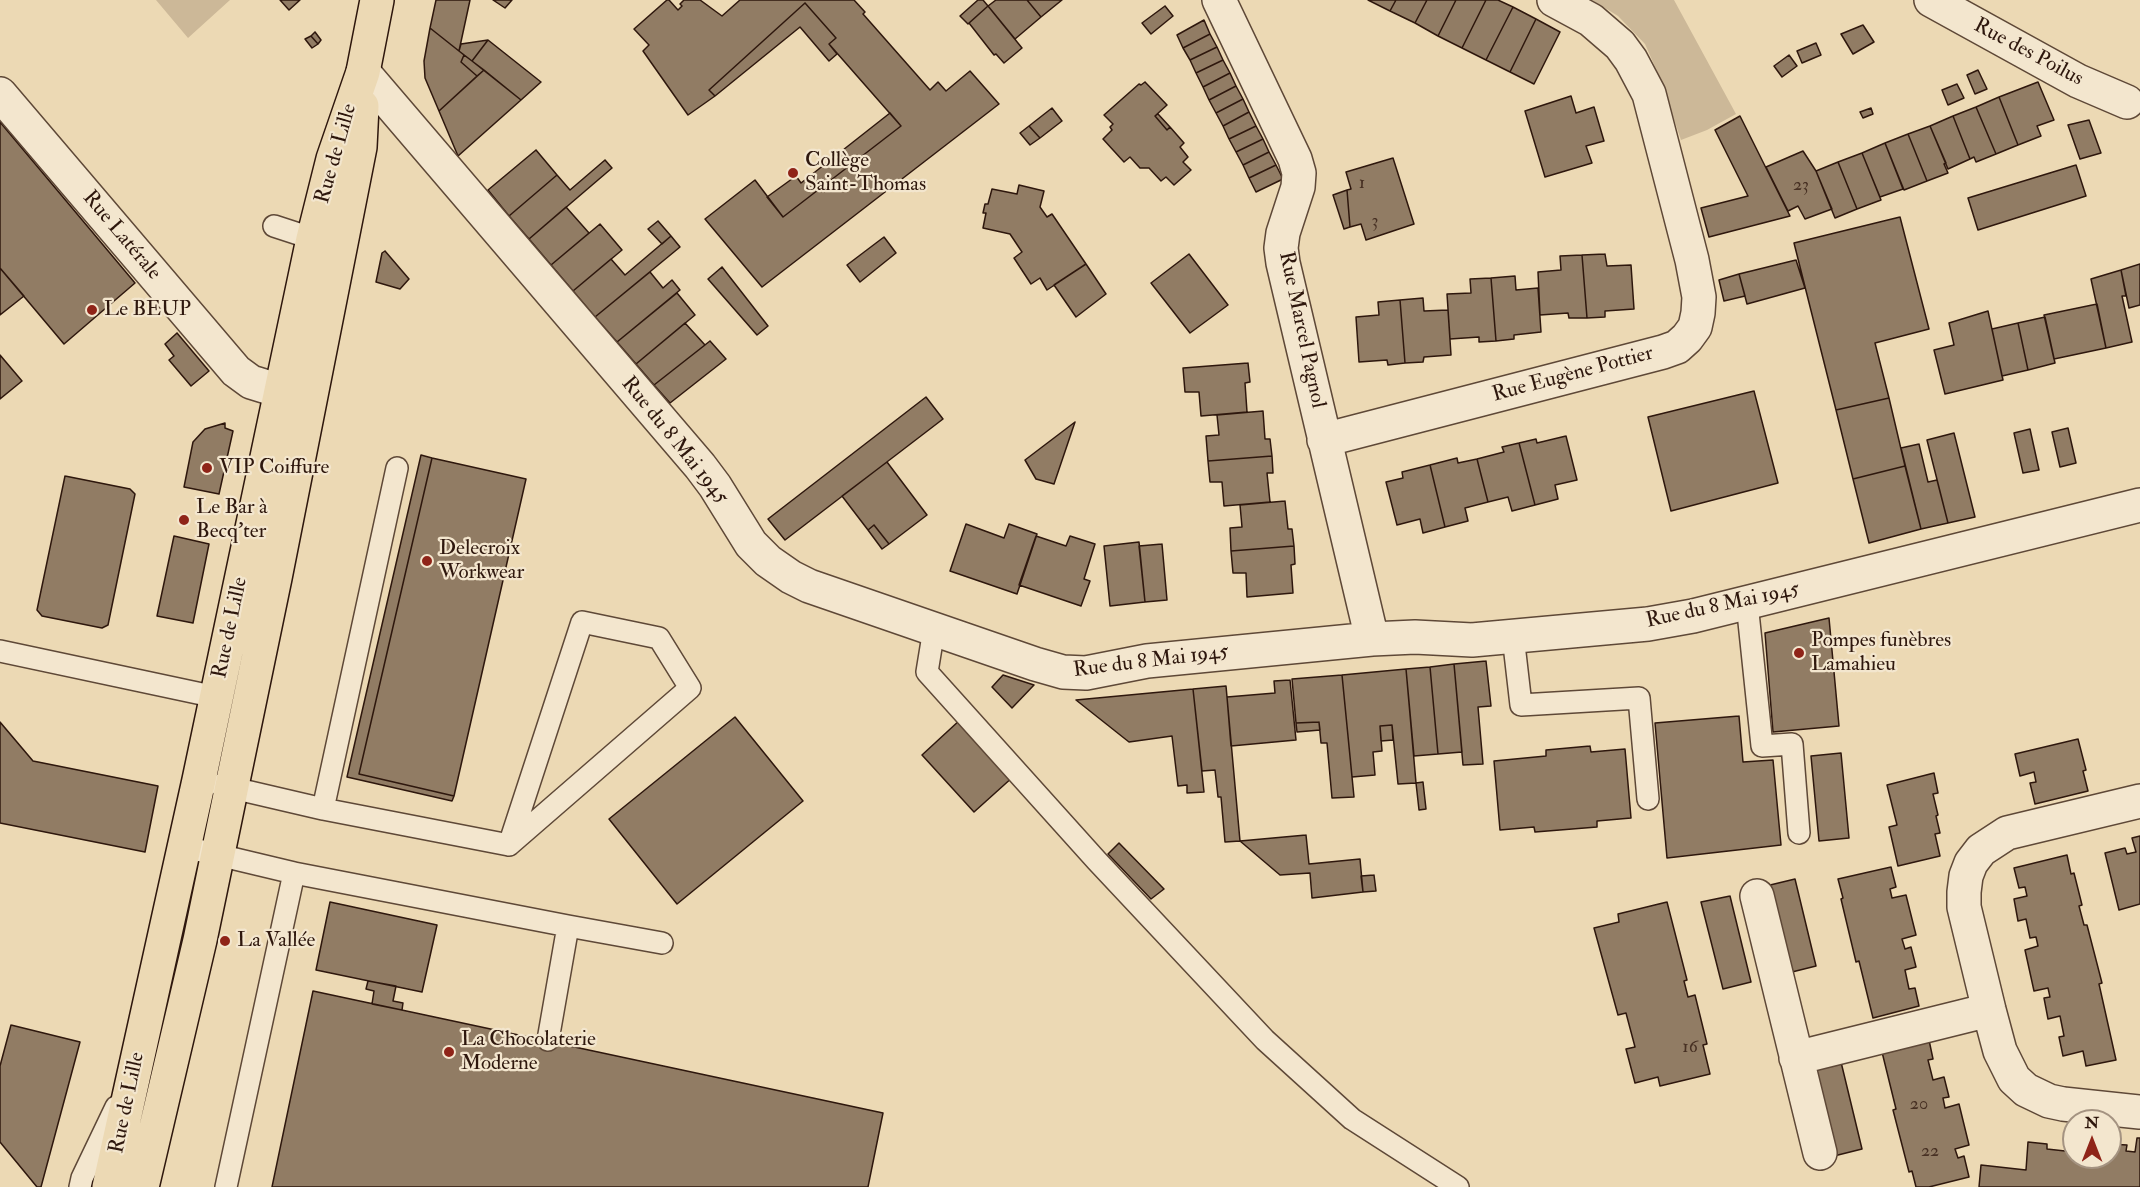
<!DOCTYPE html>
<meta charset="utf-8">
<style>
body{margin:0}
#map{position:relative;width:2140px;height:1187px;overflow:hidden;background:#ecd9b4;font-family:"IM FELL Double Pica",serif}
canvas{display:block}
.north{position:absolute;left:2062px;top:1109px;width:60px;height:60px;box-sizing:border-box;background:#f3e6ce;border:2px solid #a49381;border-radius:50%;rotate:0deg;font-size:16px;font-weight:700;line-height:24px;text-align:center;color:#2e170d}
.north::after{content:'';display:block;margin:auto;width:21px;height:27px;background:#8f2418;clip-path:polygon(50% 0,100% 100%,50% 72%,0 100%)}
</style>
<div id="map">
<canvas width="2140" height="1187"></canvas>
<div class="north">N</div>
</div>
<script>
const g = document.querySelector('canvas').getContext('2d');
g.lineJoin = 'round';
function paint(path, color) { g.fillStyle = color; g.fill(path, 'evenodd'); }
const poly = rows => new Path2D(rows.map(r => 'M' + r).join(''));
function strokePath(path, color, width, dash) { g.strokeStyle = color; g.lineWidth = width; g.lineCap = dash ? 'butt' : 'round'; g.setLineDash(dash || []); g.stroke(path); }
function drawText(font, color, halo, rows, align = 'center') {
  g.font = font + ' "IM FELL Double Pica",serif'; g.lineWidth = 4.5; g.setLineDash([]); g.textBaseline = 'middle'; g.strokeStyle = halo; g.fillStyle = color; for (const [text, x, y, turn = 0] of rows) {
    g.save(); g.translate(x, y); g.rotate((+turn || 0) * Math.PI / 180); g.textAlign = isNaN(turn) ? turn : align; if (halo) g.strokeText(text, 0, 0); g.fillText(text, 0, 0); g.restore();
  }
}
paint(poly([
 [156,0,230,0,188,38],
 [1592,0,1674,0,1736,114,1707,130,1681,140,1660,78,1645,44,1618,16]
]), '#ccb898');
const building = poly([
 [280,0,300,0,289,10,280,0],
 [436,0,470,0,459,51,430,28,436,0],
 [493,0,512,0,505,8,493,0],
 [667,0,669,0,678,10,682,6,680,4,684,0,700,0,722,16,740,0,854,0,865,12,863,14,930,90,938,82,946,91,970,71,999,104,762,287,705,219,755,180,783,217,901,126,829,44,836,38,805,3,709,90,715,96,688,115,643,51,649,45,634,29,667,0],
 [978,0,983,0,988,6,968,24,960,16,978,0],
 [996,0,1027,0,1041,17,1015,39,988,6,996,0],
 [1027,0,1062,0,1041,17,1027,0],
 [1368,0,1396,0,1390,11,1368,0],
 [1396,0,1427,0,1415,23,1390,11,1396,0],
 [1427,0,1456,0,1438,36,1415,23,1427,0],
 [1456,0,1486,0,1462,48,1438,36,1456,0],
 [1486,0,1498,0,1513,7,1486,60,1462,48,1486,0],
 [805,3,836,38,829,44,837,54,829,61,800,27,715,96,709,90,805,3],
 [988,6,1022,48,1004,63,996,54,994,55,969,23,988,6],
 [1165,6,1173,16,1151,34,1142,23,1165,6],
 [1513,7,1536,19,1510,72,1486,60,1513,7],
 [1536,19,1560,32,1534,84,1510,72,1536,19],
 [1204,20,1210,34,1183,48,1177,35,1204,20],
 [1863,25,1874,42,1853,54,1841,34,1863,25],
 [430,28,464,55,461,62,477,76,439,111,425,78,424,61,430,28],
 [315,32,321,40,318,44,311,36,315,32],
 [1210,34,1217,47,1190,60,1183,48,1210,34],
 [311,36,318,44,312,48,305,39,311,36],
 [488,40,472,61,459,51,461,44,488,40],
 [488,40,541,82,521,100,472,61,488,40],
 [1816,43,1821,55,1802,63,1797,51,1816,43],
 [1217,47,1223,60,1196,73,1190,60,1217,47],
 [464,55,484,70,477,76,461,62,464,55],
 [1789,55,1797,66,1782,77,1774,66,1789,55],
 [1223,60,1230,73,1203,87,1196,73,1223,60],
 [484,70,521,100,458,156,439,111,484,70],
 [1978,70,1987,89,1975,94,1967,75,1978,70],
 [1230,73,1236,86,1209,100,1203,87,1230,73],
 [1145,82,1167,105,1155,116,1167,130,1170,127,1184,143,1180,147,1188,157,1183,162,1191,170,1174,185,1166,177,1161,181,1149,168,1140,168,1130,157,1124,162,1103,139,1112,130,1110,127,1113,124,1104,115,1139,84,1141,85,1145,82],
 [2038,82,2054,120,2037,126,2041,136,2018,145,1999,97,2038,82],
 [1957,84,1964,98,1948,105,1942,90,1957,84],
 [1236,86,1243,99,1216,113,1209,100,1236,86],
 [1571,96,1576,113,1594,107,1604,141,1586,146,1592,163,1545,177,1525,111,1571,96],
 [1999,97,2018,145,1996,154,1976,107,1999,97],
 [1243,99,1249,112,1223,126,1216,113,1243,99],
 [1976,107,1996,154,1976,162,1974,157,1970,159,1953,116,1976,107],
 [1052,108,1062,121,1040,138,1029,126,1052,108],
 [1871,108,1873,114,1863,118,1860,112,1871,108],
 [1249,112,1256,126,1229,139,1223,126,1249,112],
 [890,113,901,126,783,217,767,197,796,176,801,183,890,113],
 [1158,114,1170,127,1167,130,1155,116,1158,114],
 [1740,116,1790,216,1709,237,1701,208,1748,196,1715,130,1740,116],
 [1953,116,1970,159,1948,169,1930,126,1953,116],
 [2089,120,2101,153,2080,159,2068,125,2089,120],
 [0,122,135,283,64,344,0,268,0,122],
 [1029,126,1040,138,1030,145,1020,133,1029,126],
 [1256,126,1263,139,1236,152,1229,139,1256,126],
 [1930,126,1946,163,1944,164,1948,173,1927,181,1908,134,1930,126],
 [1908,134,1927,181,1904,190,1885,143,1908,134],
 [1263,139,1269,152,1243,165,1236,152,1263,139],
 [1885,143,1903,189,1880,197,1862,153,1885,143],
 [536,150,557,175,509,216,488,190,536,150],
 [1803,151,1816,171,1832,209,1805,219,1798,206,1788,211,1766,167,1803,151],
 [1269,152,1276,165,1249,178,1243,165,1269,152],
 [1862,153,1881,200,1857,209,1838,162,1862,153],
 [1393,158,1414,224,1366,240,1361,224,1350,227,1347,190,1351,189,1346,172,1393,158],
 [605,160,612,168,529,239,509,216,557,175,570,190,605,160],
 [1838,162,1857,209,1835,218,1816,171,1838,162],
 [1276,165,1283,179,1256,192,1249,178,1276,165],
 [2076,165,2086,196,1978,230,1968,198,2076,165],
 [1019,185,1044,191,1040,207,1047,217,1052,214,1086,264,1047,290,1040,278,1031,284,1014,258,1022,252,1010,234,983,228,986,213,983,213,985,204,988,204,992,189,1017,194,1019,185],
 [1347,190,1350,227,1344,229,1333,195,1347,190],
 [566,207,589,233,551,265,529,239,566,207],
 [1900,217,1929,329,1875,343,1889,398,1836,410,1794,243,1900,217],
 [658,221,671,236,662,244,648,229,658,221],
 [600,224,622,250,573,291,551,265,600,224],
 [671,236,680,247,595,317,573,291,611,259,625,275,671,236],
 [884,237,896,253,860,282,847,265,884,237],
 [385,251,409,279,400,289,376,282,382,253,385,251],
 [1189,254,1228,305,1190,333,1151,283,1189,254],
 [1605,254,1607,266,1631,265,1634,309,1605,311,1605,317,1587,318,1582,255,1605,254],
 [1582,255,1587,318,1569,318,1568,313,1540,315,1538,272,1561,270,1560,256,1582,255],
 [1796,260,1805,288,1747,304,1739,274,1796,260],
 [1086,264,1106,294,1076,317,1054,285,1086,264],
 [2140,264,2140,305,2129,308,2121,270,2140,264],
 [722,267,768,326,757,335,708,279,722,267],
 [0,268,24,296,0,315,0,268],
 [2121,270,2126,296,2122,296,2132,342,2106,348,2091,279,2121,270],
 [650,272,663,288,672,280,680,290,617,342,595,317,650,272],
 [1739,274,1745,296,1724,301,1719,280,1739,274],
 [1515,276,1516,290,1538,288,1541,332,1514,335,1514,339,1496,341,1491,278,1515,276],
 [1491,278,1496,341,1479,342,1479,337,1450,339,1447,294,1471,293,1470,279,1491,278],
 [677,293,695,315,636,364,617,342,677,293],
 [1423,298,1424,311,1448,310,1451,355,1424,357,1423,362,1405,363,1400,300,1423,298],
 [1400,300,1405,363,1388,365,1387,360,1359,362,1356,317,1379,315,1378,302,1400,300],
 [2097,304,2106,348,2054,359,2044,315,2097,304],
 [1988,311,2003,380,1945,394,1934,350,1954,345,1949,323,1988,311],
 [2045,317,2055,363,2028,370,2018,323,2045,317],
 [685,323,705,345,654,385,636,364,685,323],
 [2018,323,2028,370,2002,376,1992,329,2018,323],
 [177,333,209,371,191,386,169,360,174,356,165,344,177,333],
 [710,341,726,359,670,403,654,385,710,341],
 [0,355,22,381,0,399,0,355],
 [1248,363,1250,382,1245,383,1247,412,1201,416,1199,392,1185,392,1183,368,1248,363],
 [1754,391,1778,483,1671,511,1648,417,1754,391],
 [926,397,943,419,785,540,768,519,926,397],
 [1889,398,1905,466,1853,479,1836,410,1889,398],
 [1263,411,1265,439,1270,439,1272,456,1208,461,1206,436,1219,435,1217,415,1263,411],
 [1075,422,1054,484,1036,479,1025,460,1075,422],
 [225,423,225,428,233,431,219,494,184,487,193,442,205,429,225,423],
 [2068,428,2076,463,2060,467,2052,432,2068,428],
 [2030,429,2039,470,2023,473,2014,433,2030,429],
 [1954,433,1975,517,1948,523,1927,440,1954,433],
 [1566,436,1577,480,1555,485,1558,499,1535,505,1519,443,1536,439,1537,443,1566,436],
 [1519,443,1535,505,1512,511,1508,497,1488,502,1477,459,1504,452,1502,447,1519,443],
 [1919,444,1928,482,1937,480,1948,523,1921,529,1901,448,1919,444],
 [421,455,432,458,359,774,454,796,452,801,347,777,421,455],
 [1272,456,1273,473,1267,473,1270,502,1224,506,1222,482,1210,482,1208,461,1272,456],
 [432,458,526,479,454,796,359,774,432,458],
 [1457,458,1458,463,1477,459,1488,502,1465,508,1468,521,1445,527,1430,465,1457,458],
 [887,462,927,515,889,544,874,525,868,530,842,496,887,462],
 [1430,465,1445,527,1423,533,1420,519,1397,525,1386,482,1403,478,1402,472,1430,465],
 [1905,466,1921,529,1869,543,1853,479,1905,466],
 [65,476,130,489,135,494,108,625,102,628,42,616,37,610,65,476],
 [1285,501,1288,529,1292,529,1294,546,1231,551,1230,528,1242,527,1240,505,1285,501],
 [966,524,1004,538,1009,524,1037,534,1017,594,950,571,966,524],
 [874,525,889,544,882,549,868,530,874,525],
 [174,536,209,544,193,623,157,616,174,536],
 [1036,536,1066,546,1070,536,1095,544,1084,579,1090,581,1081,606,1019,585,1036,536],
 [1139,542,1145,602,1110,606,1104,546,1139,542],
 [1162,544,1167,600,1145,602,1139,546,1162,544],
 [1294,546,1295,564,1291,565,1293,593,1247,597,1246,573,1233,573,1231,551,1294,546],
 [1829,618,1839,726,1773,732,1765,633,1829,618],
 [1486,661,1491,706,1478,707,1483,764,1463,765,1454,664,1486,661],
 [1454,664,1462,752,1438,754,1430,667,1454,664],
 [1430,667,1438,754,1414,756,1406,669,1430,667],
 [1406,669,1416,783,1398,784,1392,725,1380,726,1382,751,1373,752,1375,775,1352,777,1342,675,1406,669],
 [1003,675,1034,685,1012,708,992,687,1003,675],
 [1342,675,1354,797,1332,798,1327,743,1321,743,1319,722,1296,723,1292,679,1342,675],
 [1290,680,1296,740,1231,746,1227,697,1275,693,1274,681,1290,680],
 [1226,686,1240,841,1225,842,1221,797,1218,797,1215,770,1202,771,1193,689,1226,686],
 [1193,689,1204,792,1187,793,1187,785,1178,786,1172,736,1129,742,1076,700,1193,689],
 [1739,716,1743,762,1773,760,1781,845,1667,858,1655,723,1739,716],
 [735,717,803,801,677,904,609,819,735,717],
 [961,719,1014,776,974,812,922,755,961,719],
 [0,722,33,761,158,786,145,852,0,823,0,722],
 [1319,722,1320,730,1297,732,1296,723,1319,722],
 [1392,725,1393,740,1381,741,1380,726,1392,725],
 [2078,739,2086,770,2083,771,2088,791,2035,804,2030,783,2036,782,2034,772,2020,776,2015,754,2078,739],
 [1590,746,1591,752,1625,749,1631,818,1597,821,1597,827,1535,832,1534,827,1500,830,1494,761,1546,756,1546,750,1590,746],
 [1841,753,1849,838,1819,841,1811,756,1841,753],
 [1934,773,1938,793,1933,794,1938,815,1936,816,1940,833,1935,834,1940,856,1898,866,1889,827,1897,825,1887,785,1934,773],
 [1423,782,1426,809,1419,810,1416,783,1423,782],
 [1306,835,1309,864,1360,859,1363,892,1312,898,1310,873,1280,875,1240,841,1306,835],
 [2140,836,2140,904,2119,910,2105,853,2125,848,2127,854,2136,852,2132,838,2140,836],
 [1119,843,1164,889,1151,899,1108,854,1119,843],
 [2067,855,2071,874,2074,873,2082,905,2079,906,2084,925,2087,925,2102,983,2099,984,2116,1060,2086,1066,2083,1051,2063,1056,2059,1037,2064,1036,2060,1016,2048,1019,2044,998,2050,997,2048,988,2034,991,2025,950,2038,946,2036,937,2030,938,2026,919,2018,921,2014,899,2027,896,2025,887,2019,888,2014,868,2067,855],
 [1891,867,1896,887,1890,889,1892,898,1906,895,1916,935,1902,939,1905,949,1911,947,1916,967,1905,970,1909,989,1915,988,1919,1006,1873,1018,1859,961,1856,962,1841,899,1843,898,1838,879,1891,867],
 [1374,875,1376,891,1363,892,1361,876,1374,875],
 [1795,879,1816,966,1788,973,1766,886,1795,879],
 [1730,896,1751,982,1723,989,1701,902,1730,896],
 [330,902,437,925,422,992,316,970,330,902],
 [1667,902,1687,980,1684,981,1688,997,1695,995,1707,1044,1703,1045,1710,1074,1660,1086,1658,1077,1635,1083,1626,1049,1635,1047,1626,1013,1618,1015,1594,928,1619,922,1618,914,1667,902],
 [368,981,396,986,393,1001,403,1003,402,1010,372,1004,374,991,366,989,368,981],
 [313,991,883,1113,868,1187,272,1187,313,991],
 [11,1025,80,1042,41,1187,37,1187,0,1142,0,1066,11,1025],
 [1929,1040,1933,1059,1928,1060,1933,1080,1944,1077,1949,1097,1943,1098,1945,1108,1959,1104,1969,1145,1955,1149,1958,1158,1964,1156,1969,1177,1929,1187,1916,1187,1912,1171,1909,1172,1893,1110,1896,1109,1882,1052,1929,1040],
 [1841,1062,1862,1149,1834,1156,1812,1069,1841,1062],
 [2137,1138,2140,1138,2140,1187,1979,1187,1981,1165,2026,1170,2028,1142,2047,1144,2047,1149,2074,1152,2074,1157,2110,1157,2110,1144,2127,1145,2126,1151,2135,1152,2137,1138]
]);
paint(building, '#917c64');
strokePath(building, '#2e170d', 1.5);
const service = poly([
 [274,226,323,242],
 [1747,603,1762,746,1792,744,1799,833],
 [934,629,927,672,1097,861,1265,1040,1352,1119,1458,1187],
 [1513,636,1521,705,1639,698,1648,799],
 [0,651,216,697],
 [220,785,323,809,509,845,690,688,659,638,582,622,509,845],
 [323,809,397,468],
 [185,847,294,873],
 [548,1040,568,926],
 [80,1187,82,1178,116,1107],
 [226,1187,294,873,568,926,662,943]
]);
const minor = poly([
 [1219,0,1295,159,1299,173,1298,187,1283,233,1281,248,1283,263,1372,639],
 [1931,0,2078,81,2127,102],
 [363,72,700,466,715,486,751,544,768,561,791,577,809,586,1035,664,1063,672,1086,673,1147,661,1372,639,1415,637,1472,640,1648,624,1693,616,2140,505],
 [0,94,236,371,251,382,306,399],
 [1324,440,1663,352,1677,347,1687,338,1695,327,1698,313,1699,297,1692,260,1649,94,1631,60,1620,45,1591,20,1554,0],
 [2140,801,2007,833,1981,850,1971,863,1966,876,1964,892,1964,907,1989,1010,2000,1051,2014,1079,2026,1090,2049,1101,2063,1104,2140,1112],
 [1757,896,1820,1153],
 [1796,1058,1989,1010]
]);
const primary = poly([
 [109,1187,199,780,313,239,333,159,363,72,377,0],
 [142,1187,200,940,275,578,360,147,362,106]
]);
strokePath(service, '#5e4837', 24);
strokePath(minor, '#5e4837', 36);
strokePath(primary, '#2e170d', 36);
strokePath(service, '#f3e6ce', 21);
strokePath(minor, '#f3e6ce', 33);
strokePath(primary, '#ecd9b4', 33);
for (const [x, y, r, color] of [
 [793,173,6,"#8f2418"],
 [92,310,6,"#8f2418"],
 [207,468,6,"#8f2418"],
 [184,520,6,"#8f2418"],
 [427,561,6,"#8f2418"],
 [1799,653,6,"#8f2418"],
 [225,941,6,"#8f2418"],
 [449,1052,6,"#8f2418"]
]) { const dot = new Path2D(); dot.arc(x, y, r, 0, 2 * Math.PI); g.fillStyle = color; g.fill(dot); strokePath(dot, '#f3e6ce', 2); }
drawText('18px', '#473023', null, [
 ["1",1362,184],
 ["23",1801,186],
 ["3",1375,222],
 ["16",1690,1048],
 ["20",1919,1105],
 ["22",1930,1152]
]);
drawText('21px', '#2e170d', '#f3e6ce', [
 ["Rue des Poilus",2028,53,28],
 ["Rue de Lille",337,154,-74],
 ["Rue Latérale",121,236,50],
 ["Rue Marcel Pagnol",1301,330,78],
 ["Rue Eugène Pottier",1573,375,-15],
 ["Rue du 8 Mai 1945",674,441,51],
 ["Rue du 8 Mai 1945",1723,606,-12],
 ["Rue de Lille",231,628,-78],
 ["Rue du 8 Mai 1945",1151,662,-7],
 ["Rue de Lille",128,1103,-78]
]);
drawText('21px', '#2e170d', '#f3e6ce', [
 ["Collège",805,161],
 ["Saint-Thomas",805,185],
 ["Le BEUP",104,310],
 ["VIP Coiffure",219,468],
 ["Le Bar à",196,508],
 ["Becq'ter",196,532],
 ["Delecroix",439,549],
 ["Workwear",439,573],
 ["Pompes funèbres",1811,641],
 ["Lamahieu",1811,665],
 ["La Vallée",237,941],
 ["La Chocolaterie",461,1040],
 ["Moderne",461,1064]
], 'left');
</script>
